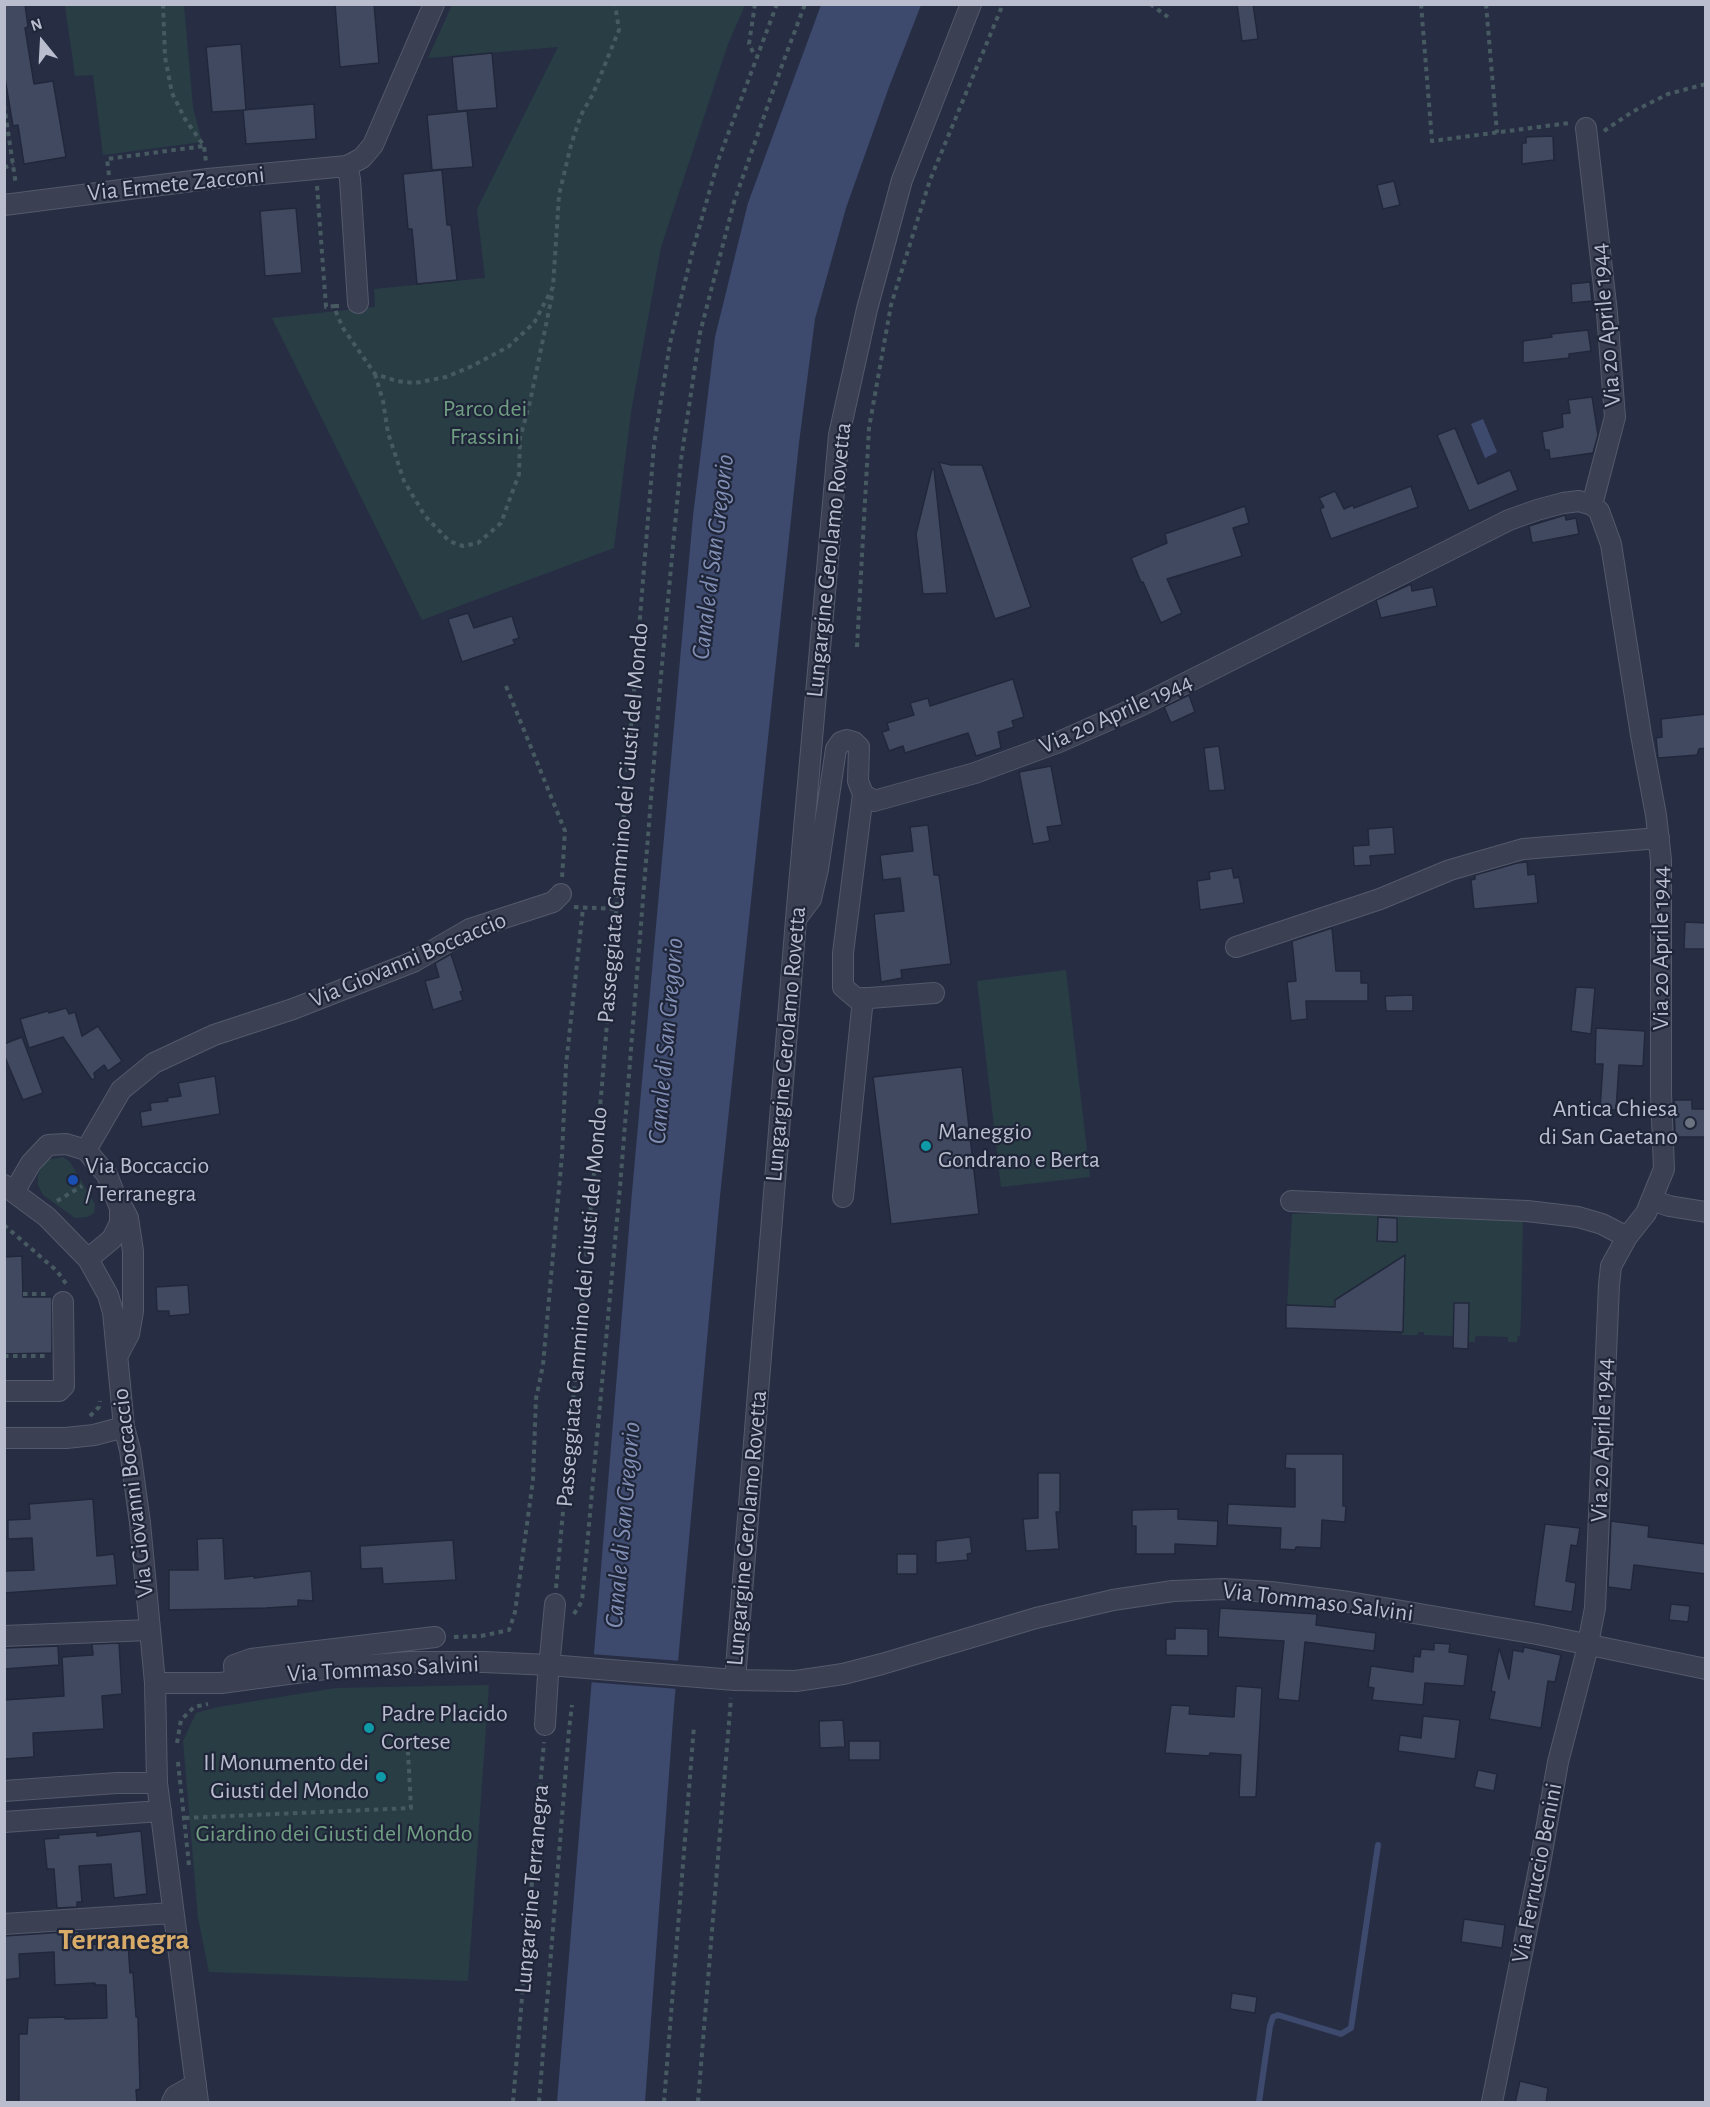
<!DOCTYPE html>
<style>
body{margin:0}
#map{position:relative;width:1710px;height:2107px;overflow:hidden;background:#272e44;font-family:"Alegreya Sans",sans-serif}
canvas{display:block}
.frame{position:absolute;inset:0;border:6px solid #b9bdcd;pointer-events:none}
.north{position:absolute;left:12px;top:12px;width:60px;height:60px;-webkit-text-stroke:4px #202639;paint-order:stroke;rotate:342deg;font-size:16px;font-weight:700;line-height:24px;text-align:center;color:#b9bdcd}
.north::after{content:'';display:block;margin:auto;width:21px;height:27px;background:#b9bdcd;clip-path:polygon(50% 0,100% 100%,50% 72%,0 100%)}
</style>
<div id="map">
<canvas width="1710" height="2107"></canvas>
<div class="frame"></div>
<div class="north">N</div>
</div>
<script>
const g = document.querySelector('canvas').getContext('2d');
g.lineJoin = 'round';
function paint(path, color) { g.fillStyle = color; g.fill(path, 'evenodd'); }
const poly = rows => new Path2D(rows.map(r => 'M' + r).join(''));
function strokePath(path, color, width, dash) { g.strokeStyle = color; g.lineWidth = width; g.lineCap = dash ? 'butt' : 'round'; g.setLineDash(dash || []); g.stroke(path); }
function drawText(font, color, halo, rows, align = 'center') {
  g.font = font + ' "Alegreya Sans",sans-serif'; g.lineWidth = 4.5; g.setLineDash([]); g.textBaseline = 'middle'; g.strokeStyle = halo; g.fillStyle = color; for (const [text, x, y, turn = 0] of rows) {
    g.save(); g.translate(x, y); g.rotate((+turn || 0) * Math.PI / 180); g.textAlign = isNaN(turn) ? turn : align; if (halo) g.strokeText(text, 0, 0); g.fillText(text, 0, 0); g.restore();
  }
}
paint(poly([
 [65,5,184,5,193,107,202,142,103,155,93,75,75,76],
 [452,5,745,5,728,44,661,247,631,412,614,548,422,620,272,318,375,307,374,289,485,278,477,209,558,47,428,58],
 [1066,970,1090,1177,1001,1187,977,981],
 [63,1157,70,1162,95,1204,94,1213,87,1217,75,1218,43,1195,38,1185,38,1175,42,1165,47,1160],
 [1378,1212,1523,1216,1521,1316,1520,1336,1518,1336,1517,1342,1508,1342,1508,1337,1477,1336,1475,1337,1475,1342,1468,1342,1468,1349,1453,1348,1453,1336,1424,1335,1424,1332,1418,1332,1418,1335,1402,1335,1402,1332,1399,1332,1286,1328,1292,1214],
 [489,1685,468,1981,209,1972,198,1918,183,1741,196,1713,218,1707,336,1688]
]), '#293d45');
paint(poly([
 [821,5,921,5,889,87,846,208,815,319,799,443,720,1196,674,1706,645,2102,557,2102,632,1192,693,516,715,337,748,203],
 [1483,419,1497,452,1485,458,1471,424]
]), '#3d496d');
paint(poly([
 [591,1654,681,1661,678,1689,589,1682]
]), '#272e44');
strokePath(poly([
 [1259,2102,1270,2026,1273,2017,1278,2015,1341,2034,1351,2028,1378,1845]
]), '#3d496d', 6);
const building = poly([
 [4,4,25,4,28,27,25,28,34,84,53,81,66,157,24,164,18,125,13,126,4,72,4,4],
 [335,4,374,4,379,63,340,67,335,4],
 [1237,4,1253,4,1258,39,1242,41,1237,4],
 [241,44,246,110,212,112,206,47,241,44],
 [492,53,497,108,457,111,452,57,492,53],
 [314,104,316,139,246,144,243,110,314,104],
 [467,111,473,167,432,170,427,115,467,111],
 [1553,136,1554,160,1522,164,1522,143,1526,143,1526,137,1553,136],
 [442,170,447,225,451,225,457,280,417,284,412,229,408,229,403,174,442,170],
 [1394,181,1400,205,1383,209,1377,185,1394,181],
 [296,208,302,273,265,276,260,211,296,208],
 [1590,282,1592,301,1572,303,1571,284,1590,282],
 [1588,330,1591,351,1569,354,1569,358,1523,363,1523,341,1552,337,1551,334,1588,330],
 [1592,397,1598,435,1593,453,1550,459,1549,450,1545,450,1542,432,1563,427,1562,414,1570,413,1568,400,1592,397],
 [1455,428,1478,484,1510,470,1518,490,1469,511,1437,435,1455,428],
 [939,462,951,465,982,465,1031,607,995,619,939,462],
 [932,469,934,469,947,593,923,594,916,534,932,469],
 [1411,486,1418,507,1331,539,1320,509,1324,507,1319,498,1335,491,1344,509,1353,505,1354,508,1411,486],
 [1245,506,1249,523,1233,528,1242,556,1167,579,1182,613,1161,623,1143,582,1141,582,1131,558,1167,543,1165,534,1245,506],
 [1565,515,1566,520,1576,518,1579,534,1532,543,1529,526,1565,515],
 [1411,584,1412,591,1433,587,1437,606,1381,618,1376,600,1411,584],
 [468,613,474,628,512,616,519,638,513,640,515,644,462,662,448,619,468,613],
 [1013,679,1024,717,1012,721,1014,727,998,732,1001,748,976,756,968,733,905,753,903,746,889,751,882,732,889,730,887,723,914,715,910,703,928,698,930,706,1013,679],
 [1189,695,1195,712,1171,723,1164,707,1189,695],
 [1706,714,1706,748,1699,749,1697,755,1658,758,1656,738,1662,737,1661,719,1706,714],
 [1219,746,1225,790,1209,791,1204,748,1219,746],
 [1051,766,1062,825,1047,827,1050,841,1033,844,1019,772,1051,766],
 [928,825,934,875,939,875,951,964,901,970,902,978,881,982,874,914,904,911,900,878,883,880,880,855,913,851,910,827,928,825],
 [1393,827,1395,854,1370,856,1371,865,1354,866,1353,846,1369,845,1368,829,1393,827],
 [1527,862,1528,875,1535,874,1538,903,1474,909,1471,880,1475,879,1475,875,1517,863,1527,862],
 [1232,868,1234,878,1239,877,1244,903,1200,910,1197,881,1210,879,1209,872,1232,868],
 [1685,922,1706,923,1706,949,1684,949,1685,922],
 [1332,928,1336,971,1361,971,1361,983,1368,983,1368,1001,1306,1001,1307,1019,1291,1021,1287,982,1296,981,1292,941,1332,928],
 [451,954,463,991,460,992,463,1000,433,1010,425,981,439,977,435,963,451,954],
 [1576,987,1595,988,1591,1034,1571,1031,1576,987],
 [1413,995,1413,1011,1386,1011,1385,996,1413,995],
 [66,1008,69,1014,75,1012,82,1036,98,1026,122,1061,108,1071,104,1065,94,1073,95,1078,92,1080,63,1037,29,1048,20,1019,48,1011,49,1013,66,1008],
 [1596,1028,1645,1031,1643,1066,1619,1065,1616,1110,1600,1109,1603,1064,1595,1064,1596,1028],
 [22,1037,43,1093,23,1100,4,1055,4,1044,22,1037],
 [962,1067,979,1214,891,1224,873,1077,962,1067],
 [215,1076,220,1114,142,1127,140,1112,151,1110,150,1103,168,1101,167,1098,181,1096,178,1083,215,1076],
 [1674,1100,1692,1100,1692,1109,1706,1109,1706,1137,1675,1137,1674,1100],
 [1378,1217,1397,1218,1397,1242,1377,1241,1378,1217],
 [1405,1255,1403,1332,1286,1328,1286,1305,1335,1307,1335,1300,1405,1255],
 [22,1256,23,1297,52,1297,52,1353,4,1354,4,1257,22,1256],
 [188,1285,190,1314,169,1316,169,1311,157,1311,156,1287,188,1285],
 [1454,1303,1469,1303,1468,1349,1453,1348,1454,1303],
 [1286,1454,1343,1454,1343,1506,1346,1506,1345,1522,1322,1520,1321,1548,1296,1547,1295,1550,1280,1549,1281,1528,1227,1525,1228,1504,1295,1507,1295,1469,1285,1468,1286,1454],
 [1038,1473,1060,1473,1060,1512,1056,1512,1059,1549,1026,1551,1023,1519,1038,1518,1038,1473],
 [93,1499,97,1556,114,1554,117,1585,4,1593,4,1571,34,1570,32,1538,8,1539,8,1520,30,1519,29,1504,93,1499],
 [1178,1509,1178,1519,1218,1521,1217,1546,1175,1544,1175,1554,1136,1554,1136,1526,1132,1526,1132,1510,1178,1509],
 [1611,1521,1649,1526,1648,1537,1706,1544,1706,1574,1634,1565,1631,1590,1608,1587,1611,1521],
 [1545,1524,1580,1528,1577,1546,1571,1545,1566,1581,1576,1583,1572,1612,1534,1606,1545,1524],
 [970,1537,972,1553,967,1554,968,1560,936,1563,936,1541,970,1537],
 [223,1538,225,1579,254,1576,254,1578,311,1571,313,1601,298,1600,298,1606,266,1608,169,1610,169,1570,198,1570,197,1539,223,1538],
 [453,1540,456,1580,383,1584,382,1568,361,1569,360,1546,453,1540],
 [897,1554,917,1554,917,1574,897,1574,897,1554],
 [1671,1604,1690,1606,1688,1622,1669,1620,1671,1604],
 [1220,1608,1317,1614,1316,1625,1376,1633,1374,1651,1305,1642,1299,1701,1278,1699,1284,1641,1218,1637,1220,1608],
 [1175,1628,1208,1629,1208,1656,1166,1655,1166,1639,1175,1639,1175,1628],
 [119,1643,122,1694,102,1696,104,1729,33,1733,34,1757,4,1759,4,1700,64,1696,62,1657,93,1655,92,1644,119,1643],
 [1434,1643,1450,1644,1449,1652,1468,1655,1464,1686,1425,1683,1423,1705,1372,1700,1374,1688,1368,1687,1371,1666,1413,1672,1414,1656,1420,1657,1421,1649,1434,1650,1434,1643],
 [58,1646,59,1665,4,1669,4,1648,58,1646],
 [1524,1647,1561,1655,1555,1682,1548,1681,1541,1728,1489,1719,1495,1692,1491,1691,1499,1648,1509,1679,1513,1650,1523,1652,1524,1647],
 [1236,1686,1262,1688,1256,1797,1239,1797,1241,1755,1210,1753,1209,1756,1165,1753,1171,1705,1190,1706,1189,1714,1234,1717,1236,1686],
 [1423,1716,1460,1720,1455,1759,1398,1751,1400,1735,1421,1738,1423,1716],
 [843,1720,845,1747,820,1748,819,1721,843,1720],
 [849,1741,880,1741,880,1760,849,1760,849,1741],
 [1478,1770,1497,1774,1494,1791,1474,1787,1478,1770],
 [141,1831,147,1894,114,1898,111,1864,79,1866,82,1902,77,1902,77,1907,57,1908,54,1869,47,1869,44,1839,59,1838,58,1835,97,1832,97,1836,141,1831],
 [1464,1919,1505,1925,1502,1948,1461,1942,1464,1919],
 [79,1931,80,1945,128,1943,130,1973,133,1972,136,2017,138,2017,140,2089,136,2090,137,2103,19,2103,19,2034,27,2034,28,2018,65,2017,65,2019,107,2018,106,1985,95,1985,95,1983,55,1985,54,1952,19,1954,20,1978,4,1980,4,1936,79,1931],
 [1232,1993,1257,1997,1255,2013,1230,2009,1232,1993],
 [1520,2081,1548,2088,1546,2103,1515,2103,1520,2081]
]);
paint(building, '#414961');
strokePath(building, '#22283b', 1.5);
const minor = poly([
 [1586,128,1607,313,1615,417,1592,505],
 [347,166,350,179,358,303],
 [4,205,208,179,347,166,362,158,373,145,434,4],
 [863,794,843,953,843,987,857,999,934,993],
 [796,919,811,899,818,869,836,749,841,742,847,740,854,742,859,747,858,781,863,794,874,801,975,773,1059,742,1140,706,1509,520,1537,510,1563,503,1579,501,1592,505,1599,511,1611,544,1641,735,1656,815,1661,860,1661,1094,1664,1169,1646,1213,1627,1237,1611,1266,1609,1285,1595,1608,1586,1654,1558,1762,1539,1869,1492,2102],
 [1236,947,1380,899,1450,870,1523,849,1659,838],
 [86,1150,121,1090,154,1063,214,1035,293,1009,413,962,470,929,553,902,561,894],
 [4,1185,47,1217,88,1259,108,1295,113,1312,124,1427,130,1450,140,1523,155,1683,157,1783,198,2102],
 [14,1192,31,1163,48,1145,66,1144,86,1150,107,1175,120,1208,120,1223,112,1239,88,1259],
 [843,1197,863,998],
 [1652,1200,1669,1206,1706,1212],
 [1291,1201,1527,1211,1578,1217,1602,1224,1627,1237],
 [119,1353,129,1334,133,1311,133,1251,128,1218,124,1210],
 [4,1391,59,1391,64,1386,63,1302],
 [4,1438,66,1438,94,1435,124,1427],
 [4,1636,149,1630],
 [550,1657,555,1604],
 [735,1680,796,919,839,435,867,309,902,180,971,4],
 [235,1681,234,1665,251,1659,435,1637],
 [155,1683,221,1683,333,1668,411,1662,484,1662,549,1665,735,1680,796,1681,843,1674,882,1664,1036,1618,1113,1600,1173,1591,1224,1589,1271,1592,1349,1602,1537,1634,1706,1669],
 [545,1725,548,1675],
 [4,1791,117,1783,157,1783],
 [4,1822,161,1811],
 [4,1924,172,1913],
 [172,2102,175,2096,196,2084]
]);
strokePath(minor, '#54596b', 22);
strokePath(poly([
 [163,4,165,57,172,93,185,119,204,146,206,162],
 [755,4,749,44,755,56],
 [1150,4,1168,17],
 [1421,4,1432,141,1569,123],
 [1486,4,1497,133],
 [4,105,16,185],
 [1604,131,1632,112,1668,94,1706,84],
 [4,168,13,164],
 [109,175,107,159,204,146],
 [317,186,326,307,335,306],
 [339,306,335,306,336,312,343,328,375,374,397,381,415,383,446,377,470,367,508,347,534,323,553,287,559,195,571,145,581,115,593,94,619,30,615,4],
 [375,374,383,401,388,433,404,481,425,516,449,541,463,546,478,543,501,523,519,474,520,438,530,402,553,291],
 [857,647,869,428,891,305,930,180,1003,4],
 [506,686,565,831,562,878],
 [574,907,616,909],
 [57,1201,82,1186],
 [4,1225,57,1271,67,1285],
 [23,1294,48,1294],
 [4,1356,46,1356],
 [90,1416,99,1407,100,1401],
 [556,1588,602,1085,654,445,670,343,693,249,719,158,777,4],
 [574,1614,582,1601,620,1187,660,686,681,460,700,333,734,202,781,68,805,4],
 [454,1637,481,1636,509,1630,515,1612,533,1480,536,1399,543,1365,562,1155,566,1065,583,908],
 [177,1743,181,1720,194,1707,208,1704],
 [178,1762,189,1865],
 [185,1818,411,1808,408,1752],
 [513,2102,544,1742],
 [539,2102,569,1730,572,1705],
 [664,2102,694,1726],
 [698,2102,731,1698]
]), '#475a61', 4, [4.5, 4.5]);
strokePath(minor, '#3b4153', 20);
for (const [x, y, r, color] of [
 [1690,1123,6,"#6b7280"],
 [926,1146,6,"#0f9aa8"],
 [73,1180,6,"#1a4fb4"],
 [369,1728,6,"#0f9aa8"],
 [381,1777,6,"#0f9aa8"]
]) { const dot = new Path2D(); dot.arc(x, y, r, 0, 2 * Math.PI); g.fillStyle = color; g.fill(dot); strokePath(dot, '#202639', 2); }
drawText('24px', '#b9bdcd', '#202639', [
 ["Via Ermete Zacconi",176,184,-6],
 ["Via 20 Aprile 1944",1606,325,-95],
 ["Lungargine Gerolamo Rovetta",829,560,-84],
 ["Via 20 Aprile 1944",1116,714,-24],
 ["Passeggiata Cammino dei Giusti del Mondo",623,823,-85],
 ["Via 20 Aprile 1944",1661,948,-90],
 ["Via Giovanni Boccaccio",408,960,-23],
 ["Lungargine Gerolamo Rovetta",786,1044,-85],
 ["Passeggiata Cammino dei Giusti del Mondo",582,1307,-85],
 ["Via 20 Aprile 1944",1602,1440,-88],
 ["Via Giovanni Boccaccio",133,1493,-97],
 ["Lungargine Gerolamo Rovetta",747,1528,-85],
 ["Via Tommaso Salvini",1318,1602,7],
 ["Via Tommaso Salvini",383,1669,-3],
 ["Via Ferruccio Benini",1537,1873,-79],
 ["Lungargine Terranegra",532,1889,-85]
]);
drawText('24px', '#709e82', '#202639', [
 ["Parco dei",485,409],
 ["Frassini",485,437],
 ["Giardino dei Giusti del Mondo",334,1834]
]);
drawText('24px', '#b9bdcd', '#202639', [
 ["Antica Chiesa",1678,1109,"right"],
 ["di San Gaetano",1678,1137,"right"],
 ["Maneggio",938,1132],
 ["Gondrano e Berta",938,1160],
 ["Via Boccaccio",85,1166],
 ["/ Terranegra",85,1194],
 ["Padre Placido",381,1714],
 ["Cortese",381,1742],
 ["Il Monumento dei",369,1763,"right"],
 ["Giusti del Mondo",369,1791,"right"]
], 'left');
drawText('italic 26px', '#808eb4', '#202639', [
 ["Canale di San Gregorio",713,557,-83],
 ["Canale di San Gregorio",666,1041,-85],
 ["Canale di San Gregorio",623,1525,-85]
]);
drawText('bold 30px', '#d8ab69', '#202639', [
 ["Terranegra",124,1940]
]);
</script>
